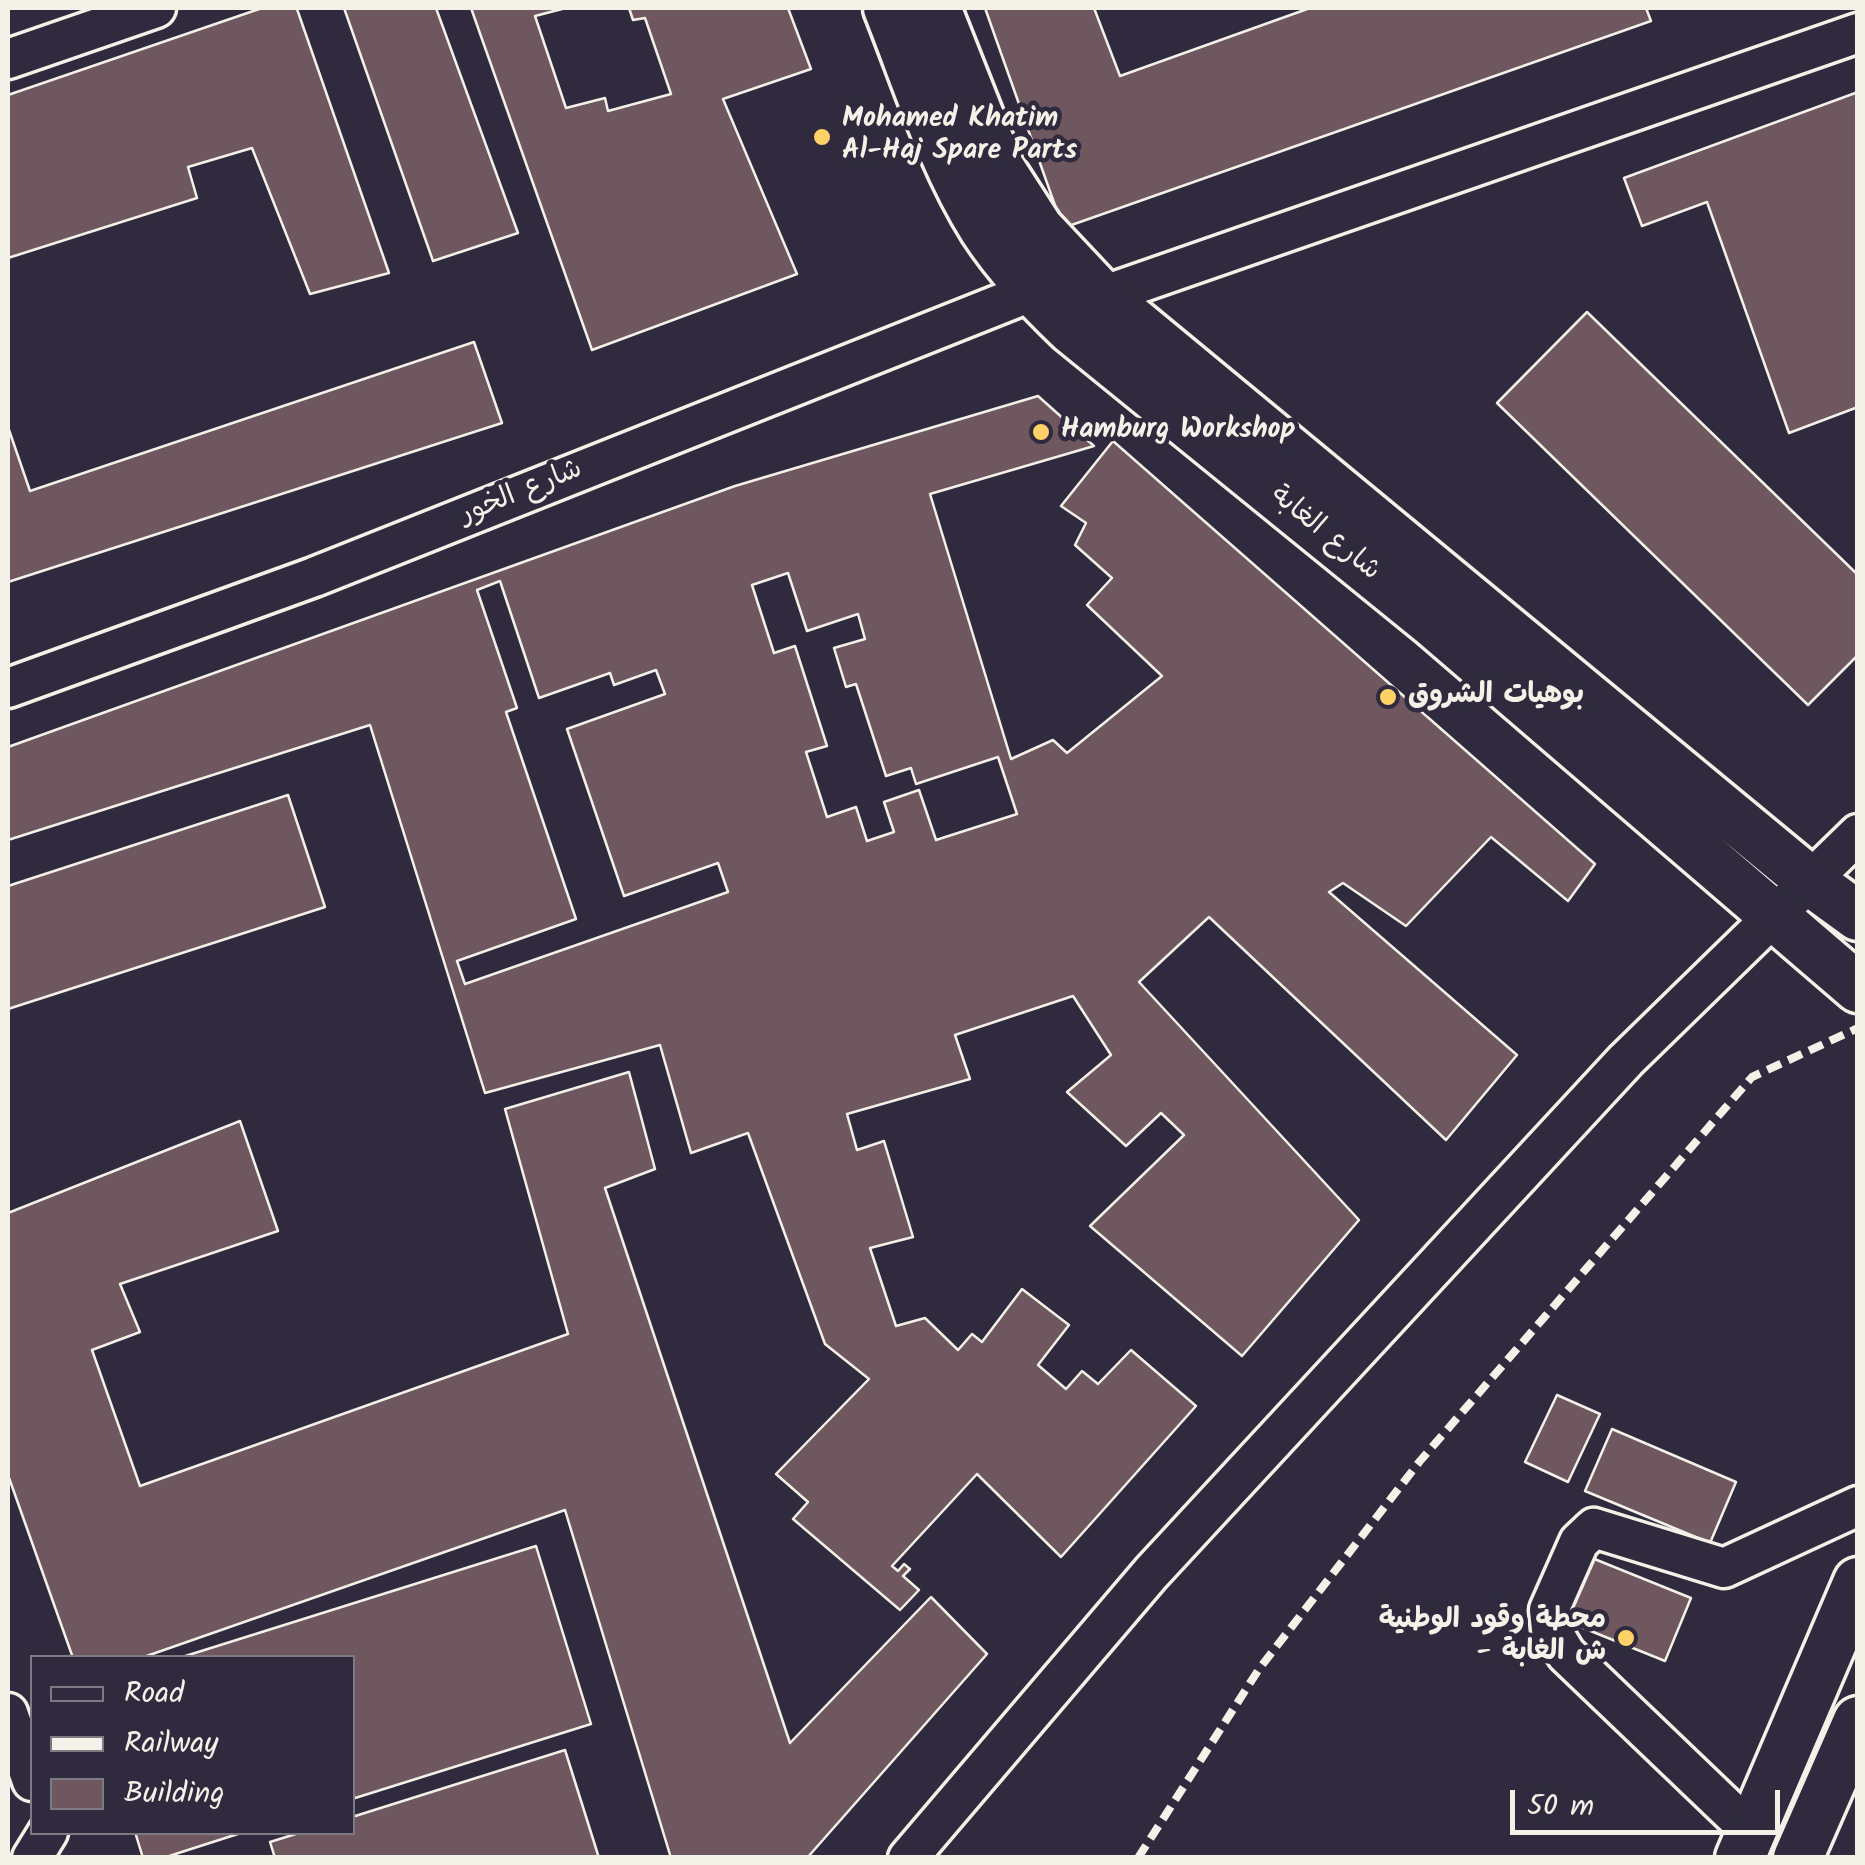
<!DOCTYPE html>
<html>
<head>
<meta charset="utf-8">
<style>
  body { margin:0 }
  #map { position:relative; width:1865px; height:1865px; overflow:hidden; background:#2f2a3d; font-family:Kalam,sans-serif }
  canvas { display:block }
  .frame { position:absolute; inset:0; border:10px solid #f4f1e8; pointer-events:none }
  .legend { position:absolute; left:30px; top:1655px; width:325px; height:180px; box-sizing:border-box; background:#2f2a3d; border:2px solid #7e7a81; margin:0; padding:12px 18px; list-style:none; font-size:30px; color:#f4f1e8 }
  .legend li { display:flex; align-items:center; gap:20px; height:50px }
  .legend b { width:50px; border:2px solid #7e7a81 }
  .scale { position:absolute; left:1510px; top:1790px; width:270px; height:45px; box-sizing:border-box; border:5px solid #f4f1e8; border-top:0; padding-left:12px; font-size:30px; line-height:35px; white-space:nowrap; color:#f4f1e8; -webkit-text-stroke:8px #2f2a3d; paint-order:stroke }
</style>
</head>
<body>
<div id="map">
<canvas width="1865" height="1865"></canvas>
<div class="frame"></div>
<ul class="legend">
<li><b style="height:12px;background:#2f2a3d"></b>Road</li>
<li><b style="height:12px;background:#f4f1e8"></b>Railway</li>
<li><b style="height:28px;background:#6f5760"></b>Building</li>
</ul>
<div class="scale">50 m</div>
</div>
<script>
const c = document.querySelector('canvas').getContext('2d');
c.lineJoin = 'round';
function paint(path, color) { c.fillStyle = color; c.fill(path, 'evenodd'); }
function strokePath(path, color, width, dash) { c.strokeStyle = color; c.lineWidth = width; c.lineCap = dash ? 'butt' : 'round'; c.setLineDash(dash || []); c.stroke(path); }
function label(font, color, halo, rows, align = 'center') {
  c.font = font + ' Kalam,"Playpen Sans Arabic",sans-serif'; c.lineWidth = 9; c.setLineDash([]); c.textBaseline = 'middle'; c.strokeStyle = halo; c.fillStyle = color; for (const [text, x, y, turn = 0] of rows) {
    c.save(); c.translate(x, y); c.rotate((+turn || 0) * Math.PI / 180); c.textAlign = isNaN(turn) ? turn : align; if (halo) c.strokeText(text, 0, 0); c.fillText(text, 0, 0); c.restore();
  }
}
const building = new Path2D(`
  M262,8H303L297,9L389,273L310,294L252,148L188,167L197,198L8,258V95Z
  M344,8H436L518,233L433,261Z
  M471,8H566L535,16L566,108L605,98L608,111L671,94L645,18L633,20L629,8H788L811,69L723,99L797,274L592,350Z
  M985,8H1094L1120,76L1310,8H1646L1651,21L1063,228Z
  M1858,92V407L1789,433L1707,202L1642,226L1624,178Z
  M1587,312L1858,575V655L1808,705L1497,403Z
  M474,342L502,423L8,582V427L30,491Z
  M1038,396L1094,446L930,494L1011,759L1053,740L1067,753L1162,676L1087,605L1112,578L1075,545L1086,523L1061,506L1113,441L1595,864L1568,901L1491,837L1406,926L1343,883L1329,892L1517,1055L1446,1140L1209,917L1139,982L1359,1220L1242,1356L1090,1226L1184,1135L1161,1113L1126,1146L1067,1092L1111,1055L1073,996L955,1035L970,1079L847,1114L857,1150L884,1141L913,1237L870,1248L896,1326L925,1318L958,1350L972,1334L982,1342L1022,1289L1069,1325L1038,1365L1066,1389L1082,1371L1098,1384L1131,1350L1196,1406L1061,1557L977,1474L892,1566L898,1571L904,1564L910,1569L903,1576L919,1590L900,1610L793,1519L808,1502L776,1474L869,1379L825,1344L748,1133L691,1153L660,1045L485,1093L370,725L8,840V747L735,486ZM788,573L807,631L858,614L865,639L834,648L846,687L856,684L886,776L911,768L916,784L998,757L1017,814L936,840L919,790L884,802L894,832L867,841L856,807L827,817L806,752L827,746L795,646L774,653L752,585ZM500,581L539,698L610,673L614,685L656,670L665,694L567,729L624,896L718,863L728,892L465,984L457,961L576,919L506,712L517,708L477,590Z
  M288,795L325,907L8,1009V886Z
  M629,1072L655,1169L605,1188L790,1743L931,1597L987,1654L807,1858H671L565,1510L141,1658H73L8,1475V1213L240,1121L278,1231L120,1284L140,1332L92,1350L140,1486L568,1334L505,1109Z
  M1557,1395L1600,1414L1568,1482L1525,1462Z
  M1612,1429L1736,1482L1710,1543L1585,1491Z
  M536,1546L591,1724L352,1799V1658H179Z
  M1582,1554L1691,1598L1665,1661L1556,1617Z
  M565,1750L599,1858H275L270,1842L302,1832H352V1817Z
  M135,1832H244L163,1858H143Z`);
paint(building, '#6f5760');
strokePath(building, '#f4f1e8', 2.5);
const minor = new Path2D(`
  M8,59L156,8
  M1102,296L1858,33
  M8,688L314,577L1033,291
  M8,1713L32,1781
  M1752,1832L1566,1654L1551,1629L1549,1610L1579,1542L1594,1528L1724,1568L1858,1506
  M32,1858L48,1832
  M908,1858L1151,1573L1626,1060L1858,834`);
const major = new Path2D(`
  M888,8C917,81 942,162 984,229C1008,266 1040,299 1071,329L1432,622L1858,988
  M936,8L999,167L1039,229L1102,296L1810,881L1858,916
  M1740,1858L1858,1582
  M1798,1858L1858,1721`);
strokePath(minor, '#f4f1e8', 45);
strokePath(major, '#f4f1e8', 55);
strokePath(minor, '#2f2a3d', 38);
strokePath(major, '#2f2a3d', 48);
strokePath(new Path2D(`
  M1138,1858L1259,1669L1420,1461L1752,1077L1858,1028`), '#f4f1e8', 8, [15, 8]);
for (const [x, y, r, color] of [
  [822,137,10,"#ffd166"],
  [1041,432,10,"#ffd166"],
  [1388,697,10,"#ffd166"],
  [1626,1638,10,"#ffd166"]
]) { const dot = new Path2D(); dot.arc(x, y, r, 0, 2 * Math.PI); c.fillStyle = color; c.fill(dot); strokePath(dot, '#2f2a3d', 4); }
label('bold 28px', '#f4f1e8', '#2f2a3d', [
  ["Mohamed Khatim",842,121],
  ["Al-Haj Spare Parts",842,153],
  ["Hamburg Workshop",1061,432],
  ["بوهيات الشروق",1408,697],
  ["محطة وقود الوطنية",1606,1622,"right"],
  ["- ش الغابة",1606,1654,"right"]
], 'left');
label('28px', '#f4f1e8', '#2f2a3d', [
  ["شارع الخور",522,494,-22],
  ["شارع الغابة",1324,535,39]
]);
</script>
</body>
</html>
